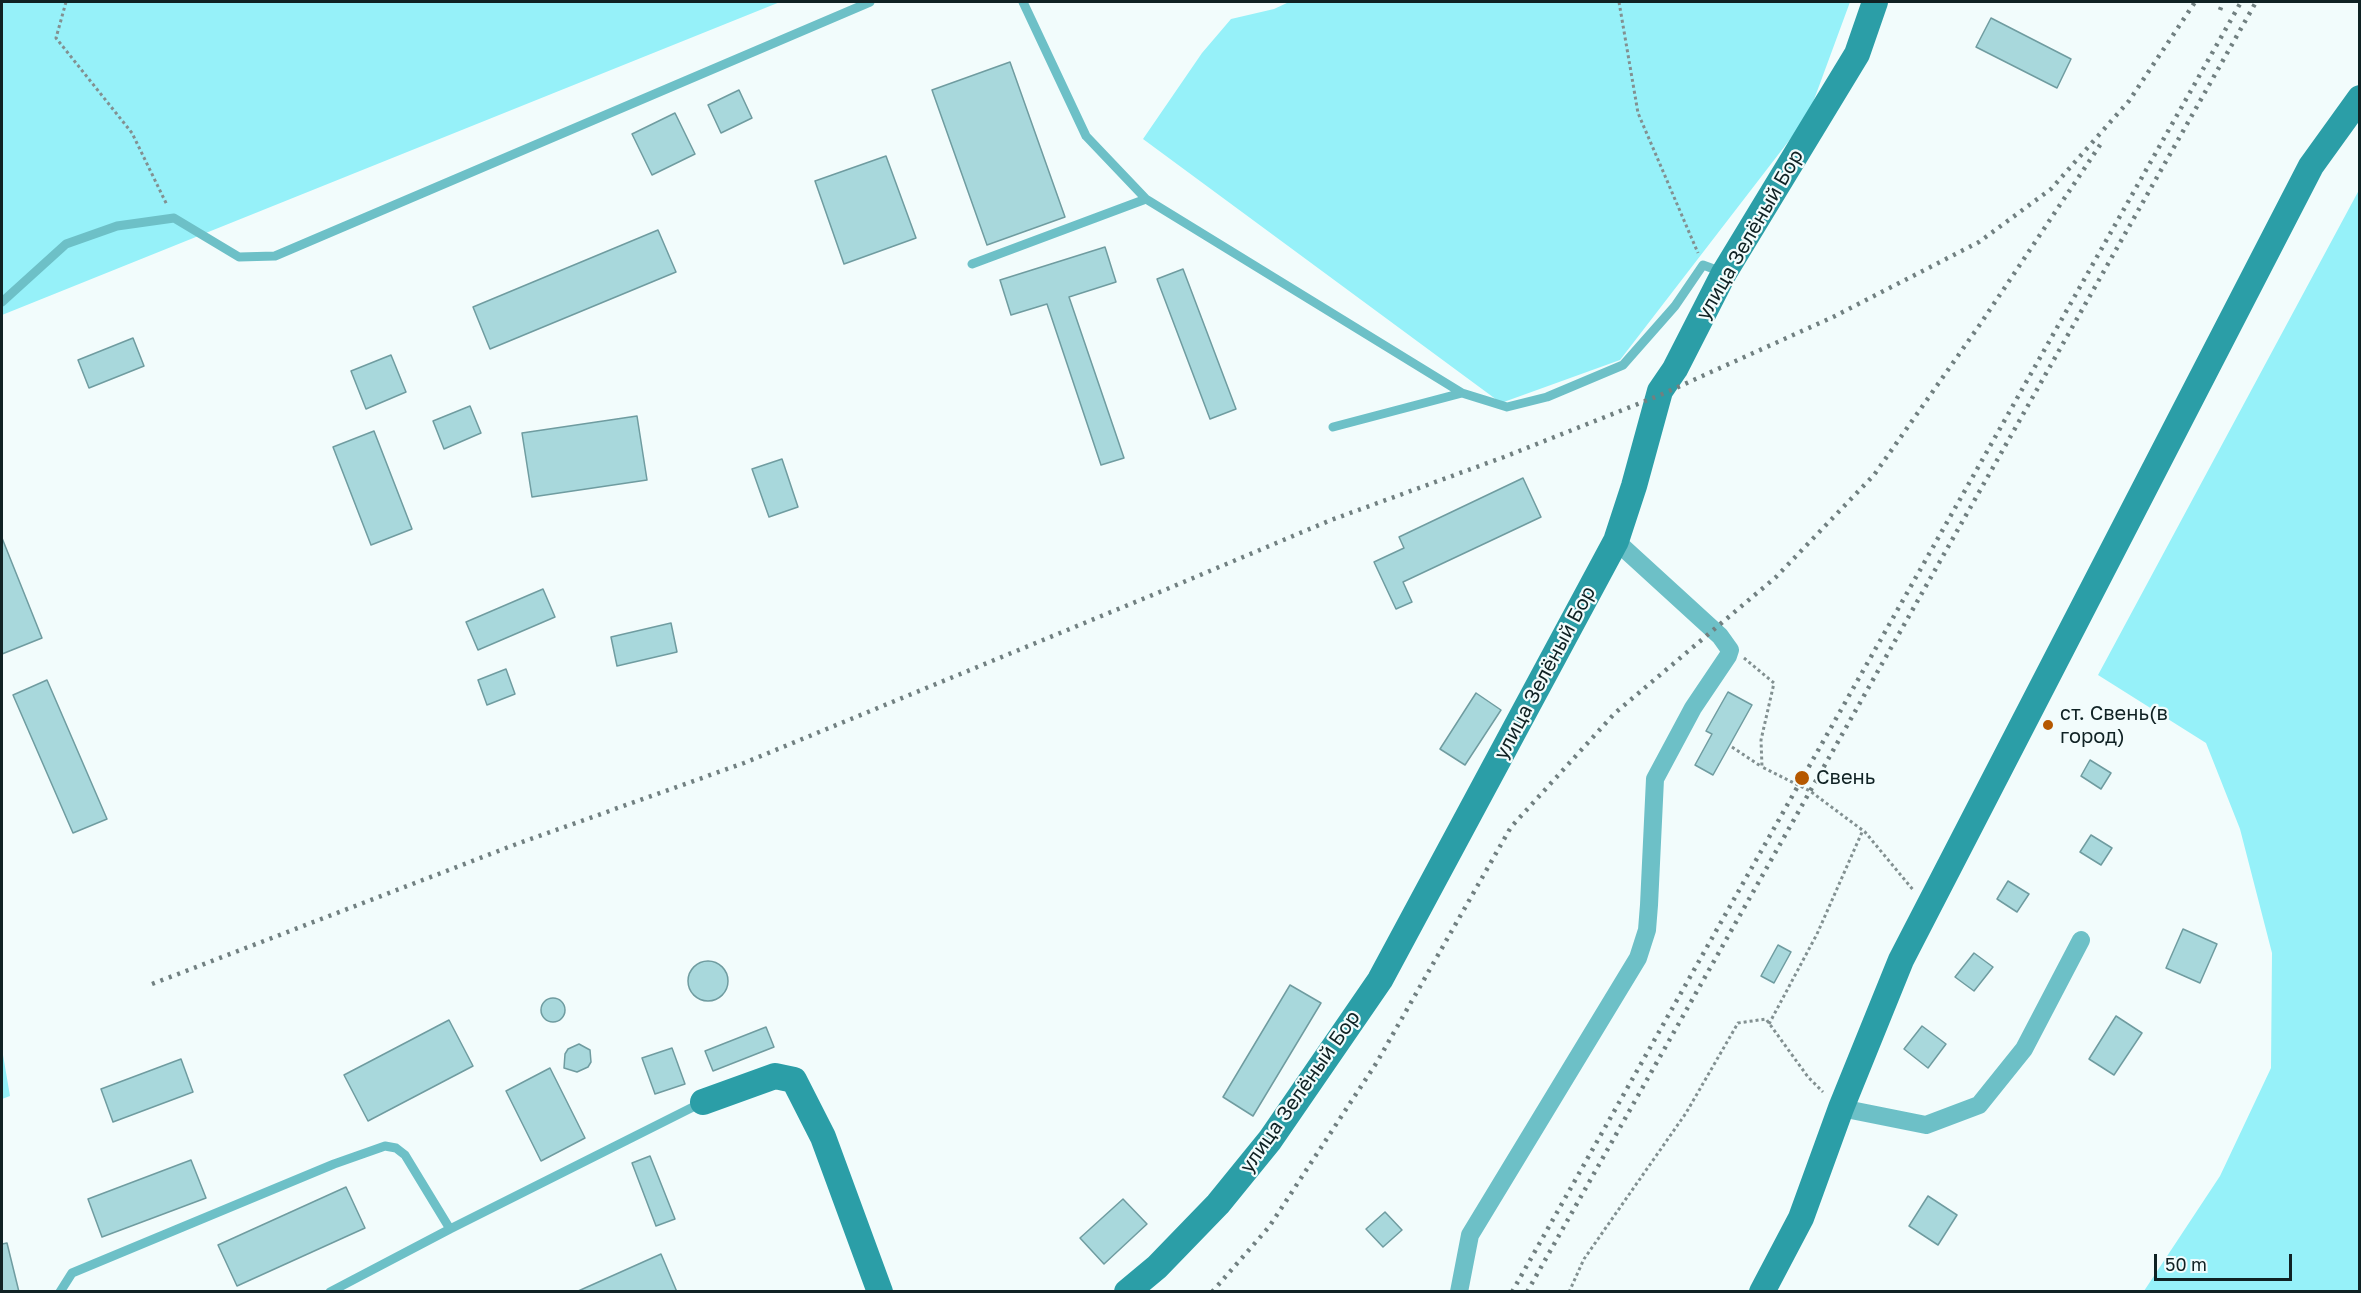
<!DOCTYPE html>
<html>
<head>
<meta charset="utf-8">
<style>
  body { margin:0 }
  #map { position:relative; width:2361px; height:1293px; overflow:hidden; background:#f2fcfc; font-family:"Golos Text",sans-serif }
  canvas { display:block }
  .frame { position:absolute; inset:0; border:3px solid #102224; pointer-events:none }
  .scale { position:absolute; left:2154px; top:1254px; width:138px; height:27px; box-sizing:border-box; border:3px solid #102224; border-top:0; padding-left:8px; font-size:18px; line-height:21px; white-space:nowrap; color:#102224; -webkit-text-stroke:4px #f2fcfc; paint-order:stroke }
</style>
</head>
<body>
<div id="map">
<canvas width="2361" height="1293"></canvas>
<div class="frame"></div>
<div class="scale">50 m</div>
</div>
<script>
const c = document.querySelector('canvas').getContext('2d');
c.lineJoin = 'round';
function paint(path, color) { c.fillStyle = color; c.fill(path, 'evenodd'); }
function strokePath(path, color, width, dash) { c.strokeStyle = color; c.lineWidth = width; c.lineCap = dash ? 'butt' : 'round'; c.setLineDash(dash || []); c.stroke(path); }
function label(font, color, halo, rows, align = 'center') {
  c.font = font + ' "Golos Text",sans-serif'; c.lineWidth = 4.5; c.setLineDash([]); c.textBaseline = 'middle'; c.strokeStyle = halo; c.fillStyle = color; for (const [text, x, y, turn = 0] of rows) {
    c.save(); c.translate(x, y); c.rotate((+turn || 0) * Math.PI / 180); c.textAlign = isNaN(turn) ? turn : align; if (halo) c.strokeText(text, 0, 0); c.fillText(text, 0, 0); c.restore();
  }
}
paint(new Path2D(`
  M2,2H780L2,315Z
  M1289,2H1850L1808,116L1620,360L1501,403L1143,139L1202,53L1231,19L1274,9Z
  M2359,190V1291H2144L2220,1176L2271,1068L2272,953L2240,829L2206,743L2098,675Z
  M2,1049L10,1096L2,1099Z`), '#96f1f9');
const building = new Path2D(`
  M1991,18L2071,59L2057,88L1976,47Z
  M1010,62L1065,217L987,245L932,90Z
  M739,90L752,118L721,133L708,105Z
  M675,113L695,154L652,175L632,134Z
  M886,156L916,238L844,264L815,181Z
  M658,230L676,272L490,349L473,307Z
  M1105,247L1116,282L1069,297L1124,458L1101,465L1047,304L1011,315L1000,280Z
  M1183,269L1236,409L1210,419L1157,279Z
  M133,338L144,366L89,388L78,360Z
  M391,355L406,392L366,409L351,371Z
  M470,406L481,433L444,449L433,421Z
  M637,416L647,480L532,497L522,433Z
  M374,431L412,529L371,545L333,447Z
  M782,459L798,507L769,517L752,469Z
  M1523,478L1541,517L1403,582L1412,602L1396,609L1374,562L1404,548L1399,537Z
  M2,538L42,638L2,654Z
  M543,589L555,617L478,650L466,622Z
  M671,623L677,652L617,666L611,637Z
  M506,669L515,694L487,705L478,680Z
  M47,680L107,819L73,833L13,695Z
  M1728,692L1752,705L1713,775L1695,765L1712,734L1706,731Z
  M1476,693L1501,710L1465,765L1440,749Z
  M2090,760L2111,773L2101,789L2081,776Z
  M2091,835L2112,848L2101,865L2080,852Z
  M2008,881L2029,894L2017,912L1997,899Z
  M2183,929L2217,944L2200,983L2166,968Z
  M1778,945L1791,952L1774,983L1761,976Z
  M1974,953L1993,967L1974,991L1955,977Z
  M688 981a20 20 0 1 1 40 0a20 20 0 1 1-40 0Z
  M1290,985L1321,1003L1253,1116L1223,1097Z
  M541 1010a12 12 0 1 1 24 0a12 12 0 1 1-24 0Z
  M2116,1016L2142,1033L2114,1075L2089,1059Z
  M449,1020L473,1066L368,1121L344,1075Z
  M1922,1026L1946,1044L1928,1068L1904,1049Z
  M766,1027L774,1047L713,1071L705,1051Z
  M579,1044L590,1050L591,1062L588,1067L577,1072L564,1068L565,1054L568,1049Z
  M672,1048L685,1084L655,1094L642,1058Z
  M181,1059L193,1092L113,1122L101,1089Z
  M550,1068L585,1138L541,1161L506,1091Z
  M650,1156L675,1219L656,1226L632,1163Z
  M191,1160L206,1198L102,1237L88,1199Z
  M346,1187L365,1228L237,1286L218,1245Z
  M1928,1196L1957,1215L1938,1245L1909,1226Z
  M1123,1199L1147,1224L1104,1264L1080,1238Z
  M1385,1212L1402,1230L1383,1247L1366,1229Z
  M7,1243L19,1292H2V1244Z
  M661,1254L677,1292H576Z`);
paint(building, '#a8d8dc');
strokePath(building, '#6f9ca0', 1.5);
strokePath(new Path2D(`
  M66,2L56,38L132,133L167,205
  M1619,2L1638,113L1698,253
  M1744,658L1774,683L1761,740L1762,767L1810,791L1865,832L1914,891
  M1732,747L1762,767
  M1769,1024L1817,934L1863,830
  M1569,1292L1584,1259L1686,1113L1738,1023L1766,1019L1808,1077L1823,1092`), '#829091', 3, [3, 3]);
strokePath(new Path2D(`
  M1023,2L1086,136L1146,199L1462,393L1507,407L1547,397L1623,365L1675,306L1703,265L1722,272
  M972,264L1146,199
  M2,302L66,244L117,226L174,218L239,257L275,256L870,2
  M1333,427L1462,393
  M60,1292L72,1273L334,1164L385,1146L396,1148L405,1155L450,1229L701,1103
  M330,1292L450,1229`), '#6dc0c7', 9);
strokePath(new Path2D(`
  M1841,1108L1926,1125L1979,1105L2024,1049L2081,940
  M1459,1292L1470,1235L1638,958L1647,930L1649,905L1655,779L1693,708L1728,656L1730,650L1720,636L1616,541`), '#6dc0c7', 18);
strokePath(new Path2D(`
  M703,1102L775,1076L794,1080L823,1137L880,1292
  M1127,1292L1157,1267L1218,1204L1270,1140L1380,980L1616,541L1634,486L1660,391L1675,369L1724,273L1857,54L1875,2
  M1762,1292L1801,1218L1841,1108L1901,960L2311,166L2360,98`), '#2b9ea7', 26);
strokePath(new Path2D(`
  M2220,10L2223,2
  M152,984L514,845L744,763L1167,589L1331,520L1504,457L1658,396L1833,317L1979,242L2051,189L2129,101L2195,2
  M1212,1292L1269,1227L1377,1062L1511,827L1615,713L1776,577L1874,475L1981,323L2102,142
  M1512,1292L2241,2
  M1527,1292L2256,2`), '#718081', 4.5, [3, 6]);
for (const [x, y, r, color] of [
  [2048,725,6,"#b55800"],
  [1802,778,8,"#b55800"]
]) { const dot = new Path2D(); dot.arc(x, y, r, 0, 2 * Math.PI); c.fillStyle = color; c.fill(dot); strokePath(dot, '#f2fcfc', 2); }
label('20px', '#102224', '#f2fcfc', [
  ["улица Зелёный Бор",1750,235,-60],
  ["улица Зелёный Бор",1545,673,-62],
  ["улица Зелёный Бор",1300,1092,-55]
]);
label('20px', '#102224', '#f2fcfc', [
  ["ст. Свень(в",2060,714],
  ["город)",2060,737],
  ["Свень",1816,778]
], 'left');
</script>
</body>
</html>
